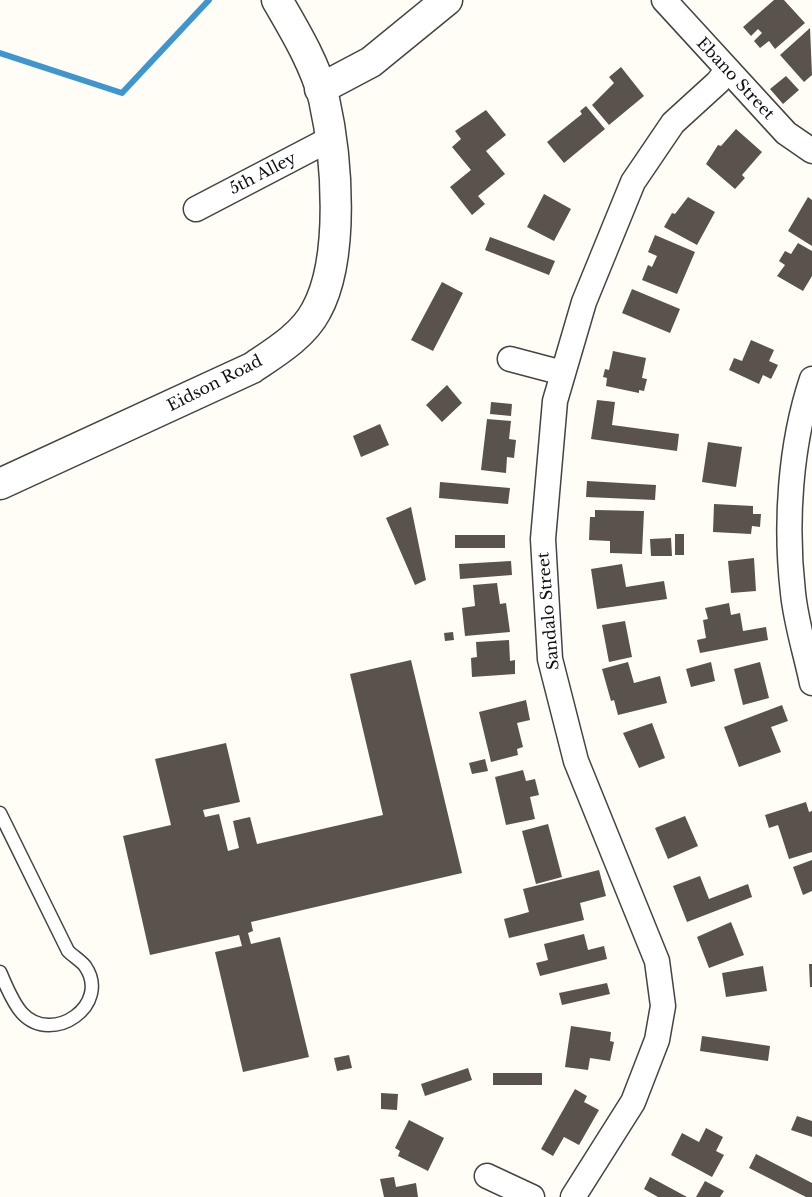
<!DOCTYPE html>
<html>
<head>
<meta charset="utf-8">
<style>
  body { margin:0 }
  canvas { display:block; background:#fffdf5 }
</style>
</head>
<body>
<canvas width="812" height="1197"></canvas>
<script>
const c = document.querySelector('canvas').getContext('2d');
c.lineJoin = 'round';
function strokePath(path, color, width, dash) { c.strokeStyle = color; c.lineWidth = width; c.lineCap = dash ? 'butt' : 'round'; c.setLineDash(dash || []); c.stroke(path); }
function paint(path, color) { c.fillStyle = color; c.fill(path, 'evenodd'); }
function label(font, color, halo, rows, align = 'center') {
  c.font = font + ' "Libre Baskerville",serif'; c.lineWidth = 6; c.setLineDash([]); c.textBaseline = 'middle'; c.strokeStyle = halo; c.fillStyle = color; for (const [text, x, y, turn = 0] of rows) {
    c.save(); c.translate(x, y); c.rotate((+turn || 0) * Math.PI / 180); c.textAlign = isNaN(turn) ? turn : align; if (halo) c.strokeText(text, 0, 0); c.fillText(text, 0, 0); c.restore();
  }
}
strokePath(new Path2D(`
  M0,53L122,93L209,0`), '#3f96cf', 6);
paint(new Path2D(`
  M774,0H784L805,23L775,49L769,41L760,48L754,41L762,33L758,29L751,36L743,27Z
  M810,28L812,75L804,82L780,55Z
  M621,67L644,96L609,125L592,105L614,83L609,77Z
  M786,76L799,90L783,104L770,89Z
  M586,106L605,129L564,163L547,142L582,114L580,111Z
  M486,110L506,135L486,151L505,174L478,196L485,204L472,215L450,187L471,170L452,147L461,139L455,131Z
  M736,129L762,152L742,175L745,178L735,189L706,164L718,145L721,146Z
  M544,194L571,209L554,241L527,227Z
  M688,197L715,212L697,245L664,227L672,213L675,214Z
  M808,197L812,200V246L788,231Z
  M655,235L695,252L677,294L642,280L648,265L652,267L657,256L648,252Z
  M490,237L555,261L549,275L485,250Z
  M798,243L812,251V276L803,291L777,276L785,265L779,261L785,251L791,254Z
  M442,282L463,293L433,351L411,340Z
  M632,289L680,309L670,333L622,313Z
  M751,340L774,350L769,361L778,365L771,379L763,375L759,384L729,370L734,358L742,361Z
  M613,351L646,358L642,378L647,379L644,391L639,390V393L606,386L607,378L603,377L605,369L609,370Z
  M447,385L462,403L442,422L426,405Z
  M597,400L615,402L612,425L679,434L677,451L591,439Z
  M491,402L512,404L511,416L490,414Z
  M487,419L511,421L509,439L516,440L514,458L507,457L506,473L481,470Z
  M380,424L389,445L361,457L353,436Z
  M708,442L742,447L736,487L702,482Z
  M587,481L656,485L655,500L586,497Z
  M440,482L510,488L508,504L439,498Z
  M714,504L753,506V514H761L760,527L752,526L751,534L713,532Z
  M411,507L426,580L415,585L386,518Z
  M595,510L644,511L642,554L610,553V541L589,540L590,517H595Z
  M675,534H684V555H675Z
  M455,535H505V548H455Z
  M671,538L672,556H651L650,539Z
  M754,558L756,591L731,593L728,561Z
  M511,561L512,575L460,579L459,564Z
  M622,564L626,587L664,581L667,599L597,609L591,569Z
  M497,583L500,604L506,603L510,632L465,636L462,608L475,606L473,585Z
  M729,603L731,615L740,613L743,631L766,627L768,640L700,653L697,640L706,638L703,620L708,619L705,608Z
  M625,621L632,657L609,662L602,625Z
  M453,632L454,640L445,641L444,633Z
  M509,640L510,661L515,660V674L472,677L471,658L477,657L476,642Z
  M411,660L462,873L251,922L253,931L248,933L251,944L280,937L309,1057L243,1072L215,952L242,946L239,935L150,955L123,836L171,825L155,759L226,743L240,802L203,810L205,817L219,814L228,851L239,848L233,821L250,817L257,844L383,815L350,674Z
  M628,662L634,683L660,676L667,703L618,715L614,700L611,701L602,669Z
  M711,662L715,681L691,687L686,669Z
  M760,662L769,698L743,705L734,669Z
  M526,700L530,720L517,723L523,747L517,749L518,755L491,762L479,712Z
  M782,705L788,721L771,727L781,752L739,767L724,727Z
  M652,723L665,758L639,768L623,733Z
  M485,759L488,771L472,774L469,763Z
  M523,770L526,781L535,779L539,795L530,797L535,819L506,825L495,777Z
  M806,802L809,812L812,811V852L789,859L778,825L769,828L765,815Z
  M685,816L698,846L668,859L655,828Z
  M548,824L562,877L536,884L522,831Z
  M812,860V891L803,895L793,867Z
  M599,870L606,896L580,903L584,920L509,938L504,919L529,912L523,889Z
  M700,876L709,899L748,884L752,897L687,922L673,886Z
  M731,922L744,955L709,968L697,937Z
  M584,934L588,950L604,946L607,959L540,976L536,963L548,960L544,944Z
  M809,964H812V987H810Z
  M763,966L767,991L726,997L722,973Z
  M607,983L610,994L562,1005L559,993Z
  M571,1026L611,1032L610,1041L614,1042L610,1061L590,1058L588,1070L565,1067Z
  M702,1036L770,1046L768,1061L700,1051Z
  M349,1055L352,1068L337,1071L334,1058Z
  M468,1068L472,1080L425,1096L421,1084Z
  M493,1073H542V1085H493Z
  M575,1089L587,1096L584,1102L599,1110L579,1145L564,1137L553,1156L541,1149Z
  M381,1093L398,1094L397,1110L381,1109Z
  M797,1116L812,1121V1137L791,1130Z
  M409,1120L444,1138L428,1171L398,1156L400,1151L395,1148Z
  M706,1128L723,1137L716,1151L724,1155L712,1177L671,1155L682,1133L699,1142Z
  M756,1154L812,1183V1197H806L749,1168Z
  M394,1177L396,1187L416,1183L418,1197H384L380,1179Z
  M650,1177L687,1197H658L644,1189Z
  M705,1181L724,1191L720,1197H696Z`), '#5a524d');
const service = new Path2D(`
  M0,813L68,951C73,956 81,961 85,966C112,1005 52,1046 22,1013C12,1002 6,985 0,972`);
const minor = new Path2D(`
  M664,0L786,133L812,151
  M196,209L330,139
  M510,359L563,373
  M812,379C790,445 785,524 793,593C796,623 806,654 812,683
  M487,1176L532,1197
  M573,1197L633,1102L657,1040L663,1006L657,961L576,761L550,659L543,539L555,401L584,302L633,182L673,123L718,82L727,70`);
const tertiary = new Path2D(`
  M320,89L371,62L447,0
  M0,484L252,368C274,353 303,336 316,311C345,259 337,157 324,99C315,64 295,31 277,0`);
strokePath(service, '#444', 15);
strokePath(minor, '#444', 27);
strokePath(tertiary, '#444', 33);
strokePath(service, '#fff', 12);
strokePath(minor, '#fff', 24);
strokePath(tertiary, '#fff', 30);
label('16px', '#111', '#fff', [
  ["Ebano Street",735,79,47],
  ["5th Alley",263,174,-27],
  ["Eidson Road",215,384,-27],
  ["Sandalo Street",549,611,-95]
]);
</script>
</body>
</html>
